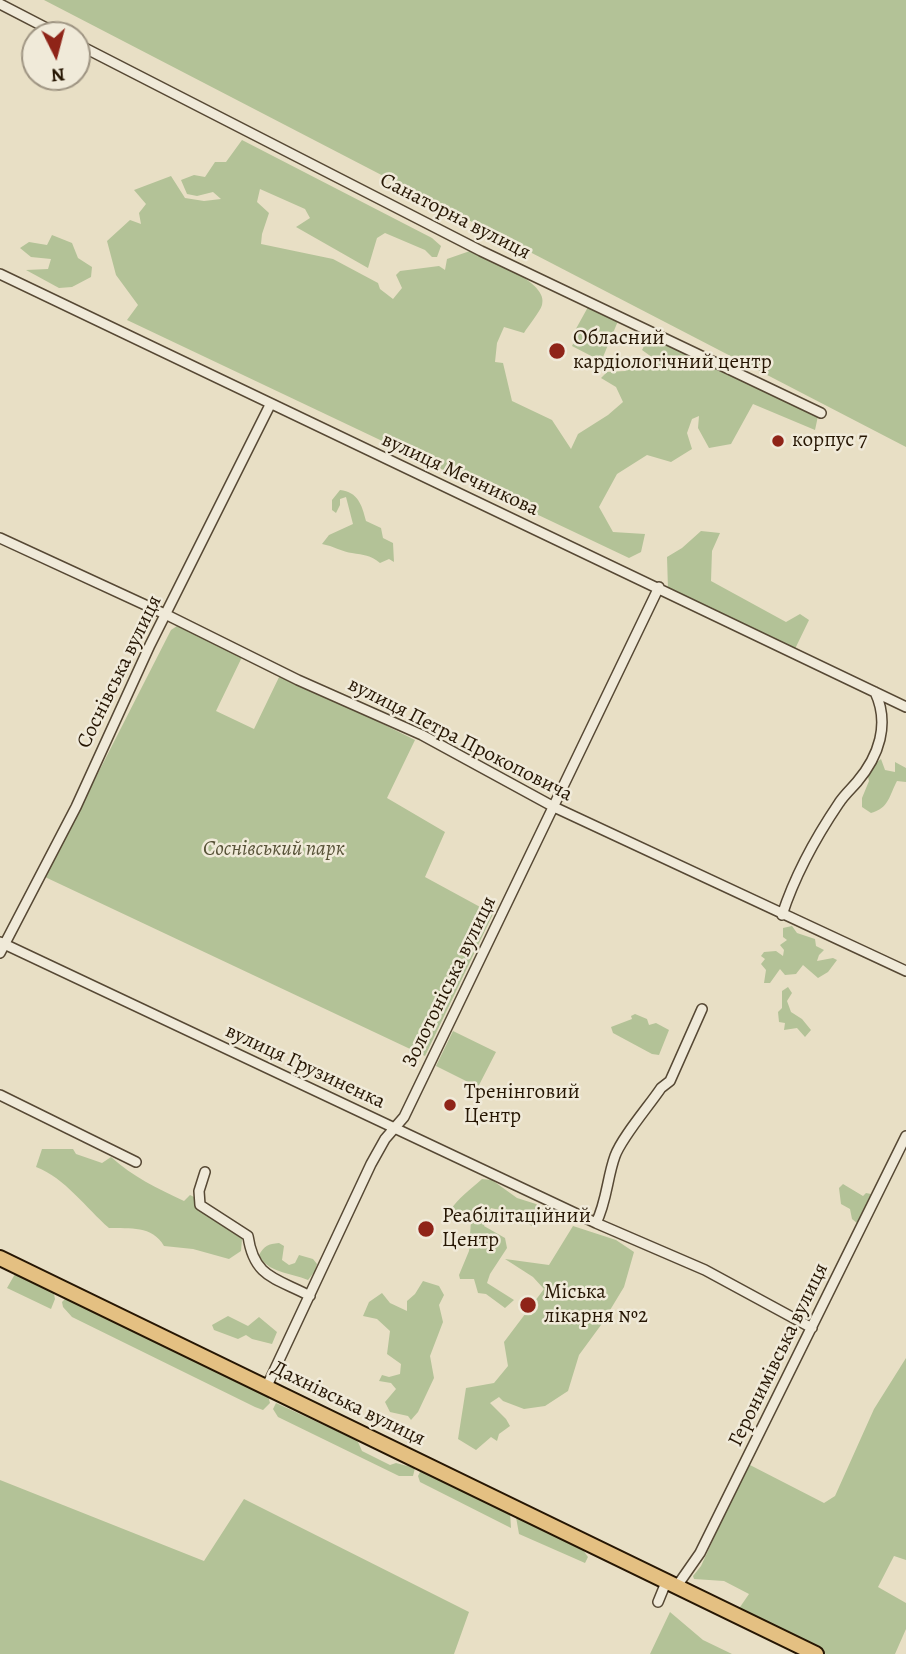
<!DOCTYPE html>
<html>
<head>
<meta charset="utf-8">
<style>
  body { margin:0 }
  #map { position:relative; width:906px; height:1654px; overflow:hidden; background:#e8dfc5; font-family:Alegreya,serif }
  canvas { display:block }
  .north { position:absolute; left:21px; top:21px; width:70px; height:70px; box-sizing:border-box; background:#f0ead9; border:2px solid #9f9583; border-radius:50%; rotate:174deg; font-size:19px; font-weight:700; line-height:28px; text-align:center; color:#261603 }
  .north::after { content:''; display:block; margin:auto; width:24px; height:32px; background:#8f2418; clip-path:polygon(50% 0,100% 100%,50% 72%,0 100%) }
</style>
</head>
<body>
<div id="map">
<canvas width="906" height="1654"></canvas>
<div class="north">N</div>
</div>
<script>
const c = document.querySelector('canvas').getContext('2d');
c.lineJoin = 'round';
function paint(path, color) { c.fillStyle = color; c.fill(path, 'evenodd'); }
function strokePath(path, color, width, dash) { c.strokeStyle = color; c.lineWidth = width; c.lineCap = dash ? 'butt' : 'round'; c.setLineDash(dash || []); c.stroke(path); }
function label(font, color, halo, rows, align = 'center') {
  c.font = font + ' Alegreya,serif'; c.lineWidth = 5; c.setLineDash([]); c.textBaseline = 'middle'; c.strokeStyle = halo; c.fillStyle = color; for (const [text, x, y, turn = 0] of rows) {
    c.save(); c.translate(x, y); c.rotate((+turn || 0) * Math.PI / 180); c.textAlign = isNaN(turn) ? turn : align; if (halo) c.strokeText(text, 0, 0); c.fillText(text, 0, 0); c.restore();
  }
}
paint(new Path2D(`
  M44,0H906V447Z
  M242,140L432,238L441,246L437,257H432L425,250L385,233L377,238L368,268L296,227L310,218L305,209L260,189L257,202L269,213L262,234L261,244L333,259L378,283L380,289L393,299L402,288L396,275L400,271L439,266L445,270L447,259L470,251C486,258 550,282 542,305C540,312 528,326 524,333L504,327L497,343L495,362L503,363L512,401L552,420L571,449L578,434L608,415L623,402L616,387L601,378L607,372L625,371L631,365L649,368L657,367L656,360L642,350L649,336L818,416L815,430L753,404L731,444L709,448L698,428L699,416L692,419L687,433L692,449L671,462L647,455L617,474L599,507L613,532L645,534L641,552L629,558L127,320L138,305L116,275L107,241L130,220L141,224L139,213L146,204L134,190L171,176L185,198L204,201L221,199L213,192L197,196L187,194L181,180L194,175L205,177L215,162H226Z
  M52,235L72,243L78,258L92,267L91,277L72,287L59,288L26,270L48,269L51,259L31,257L20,248L29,242L47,245Z
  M588,307L618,321L603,357L597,359L572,346L576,338L572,336Z
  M340,490C358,492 362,505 366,521L381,528L383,538L393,543L394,562L389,559L380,563C370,555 364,555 352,553C343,552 333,546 322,544L329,535L353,524L346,497L340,499V505L336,513L332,510V500Z
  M701,531L720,533L712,551L711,581L786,622L800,614L809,620L794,651L668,589L667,557L682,548Z
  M177,626L243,655L216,711L254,729L281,673L415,740L387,798L445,832L425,877L493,914L425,1056L45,877L171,630Z
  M881,759L885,770L895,772V762L906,768V782L897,781C889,796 889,808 871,813L862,807V798L869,781L867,773L872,766Z
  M792,926L797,933L815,939L816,946L824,950L819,955L817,961L833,958L837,960L828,972L818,978L803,965L796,974L785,975L780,969L770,983H764L766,970L761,964L765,959L761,956L764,952L776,951L783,956L784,950L780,945L787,940L783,937V928Z
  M788,987L792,993L787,1001L791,1012L802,1019L811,1030L805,1037L797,1028L784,1030L785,1023L779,1022L778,1012L782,1008V991Z
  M635,1014L647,1019L649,1025L656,1023L669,1030L659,1055L652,1054L613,1033L611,1027L632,1019L631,1016Z
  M453,1031L496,1052L478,1087L436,1066Z
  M42,1149H73L76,1154L102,1163L111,1157C133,1177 157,1188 184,1201L190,1195L194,1197L198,1209L242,1239L241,1251L229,1259L193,1249L164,1246C152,1225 130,1229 109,1228C86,1208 65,1178 36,1167Z
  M482,1179L492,1180L517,1198L536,1204L553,1218L532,1226L503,1211L491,1208L484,1226L505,1238L507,1248L490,1274L487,1283L514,1300L505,1308L486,1294L478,1293L474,1279H460L459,1275L469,1251L471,1220L450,1211C458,1198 470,1190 482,1179Z
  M843,1184L863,1196L866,1193L871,1194L857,1223L852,1219L850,1209L841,1204L839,1188Z
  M573,1226L616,1240L634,1252L624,1287L601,1325L579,1355L568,1391L545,1406L524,1409L503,1401L499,1397L490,1403L506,1419L510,1426L499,1434L497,1441L491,1437L476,1450L458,1439L466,1388L494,1383L508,1366L504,1342L544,1289L533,1277L505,1259L549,1265Z
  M279,1243L284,1246L282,1260L289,1265L295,1263L299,1255L313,1259L317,1264L315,1271L308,1280C291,1273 266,1272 259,1255C264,1246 268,1244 279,1243Z
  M15,1274L48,1289L54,1294L55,1299L51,1309L7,1288Z
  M423,1281L439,1286L444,1295L439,1305L443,1322L430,1356L434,1378L418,1412L411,1420L408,1416L390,1412L385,1402L396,1389L391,1383L379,1381L382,1375L389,1377L400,1374L401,1364L387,1354L390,1331L377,1319L363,1316L369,1302L382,1293L390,1303L407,1311V1301L415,1294Z
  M66,1298L268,1396L270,1403L263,1410L255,1407L72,1317L63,1307L62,1302Z
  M228,1316L248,1326L259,1317L277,1332L272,1344L252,1339L246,1335L238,1339L214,1330L212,1325Z
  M906,1358V1560L894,1556L878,1587L906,1603V1629L895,1654H826L738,1610L749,1594L724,1581L694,1579L693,1576L701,1566L748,1464L824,1503L835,1496L874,1409Z
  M276,1403L352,1438L358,1442L362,1451L390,1465L396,1463L415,1468L413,1476H399L278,1417L273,1409Z
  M421,1470L510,1512L511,1528L420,1482L418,1476Z
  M0,1480L204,1561L244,1499L469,1612L454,1654H0Z
  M516,1517L581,1547L588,1557L585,1563L519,1534Z
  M670,1612L703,1640L732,1654H650Z`), '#b3c297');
const minor = new Path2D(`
  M0,4L60,35
  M77,44L481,251L821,413
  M0,274L906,707
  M0,538L167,615L298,680L422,735L554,807L906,971
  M782,915C795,875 816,837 839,803C844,795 851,789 857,782C879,756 890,724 875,692
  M0,942L596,1223L705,1270L812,1328
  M0,953L76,807L150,645L270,405
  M0,1095L136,1162
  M205,1172L199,1191L200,1205L248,1236C254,1278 276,1278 310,1296
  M596,1223C607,1201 607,1178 615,1156C622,1137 649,1106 661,1088L670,1081L702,1009
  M266,1388L371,1164L385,1139L404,1117L431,1061L659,587
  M677,1586L700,1553L906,1136
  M658,1602L667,1580`);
const primary = new Path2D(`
  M0,1258L816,1654`);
strokePath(minor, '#564834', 12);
strokePath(primary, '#261603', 18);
strokePath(minor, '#f0ead9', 9);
strokePath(primary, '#e4c082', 14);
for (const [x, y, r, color] of [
  [557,351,9,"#8f2418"],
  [778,441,7,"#8f2418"],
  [450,1105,7,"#8f2418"],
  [426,1229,9,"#8f2418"],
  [528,1305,9,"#8f2418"]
]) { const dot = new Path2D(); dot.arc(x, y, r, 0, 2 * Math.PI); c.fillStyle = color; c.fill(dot); strokePath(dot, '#f0ead9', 2.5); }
label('21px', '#261603', '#f0ead9', [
  ["Санаторна вулиця",455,217,27],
  ["вулиця Мечникова",460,475,25],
  ["Соснівська вулиця",120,672,-64],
  ["вулиця Петра Прокоповича",460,740,27],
  ["Золотоніська вулиця",450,982,-64],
  ["вулиця Грузиненка",305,1067,25],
  ["Геронимівська вулиця",779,1355,-64],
  ["Дахнівська вулиця",348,1404,26]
]);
label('21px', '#261603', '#f0ead9', [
  ["Обласний",573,339],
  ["кардіологічний центр",573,363],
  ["корпус 7",792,441],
  ["Тренінговий",464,1093],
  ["Центр",464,1117],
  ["Реабілітаційний",442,1217],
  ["Центр",442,1241],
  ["Міська",544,1293],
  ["лікарня №2",544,1317]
], 'left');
label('italic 21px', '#575237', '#f0ead9', [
  ["Соснівський парк",274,850]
]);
</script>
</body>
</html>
